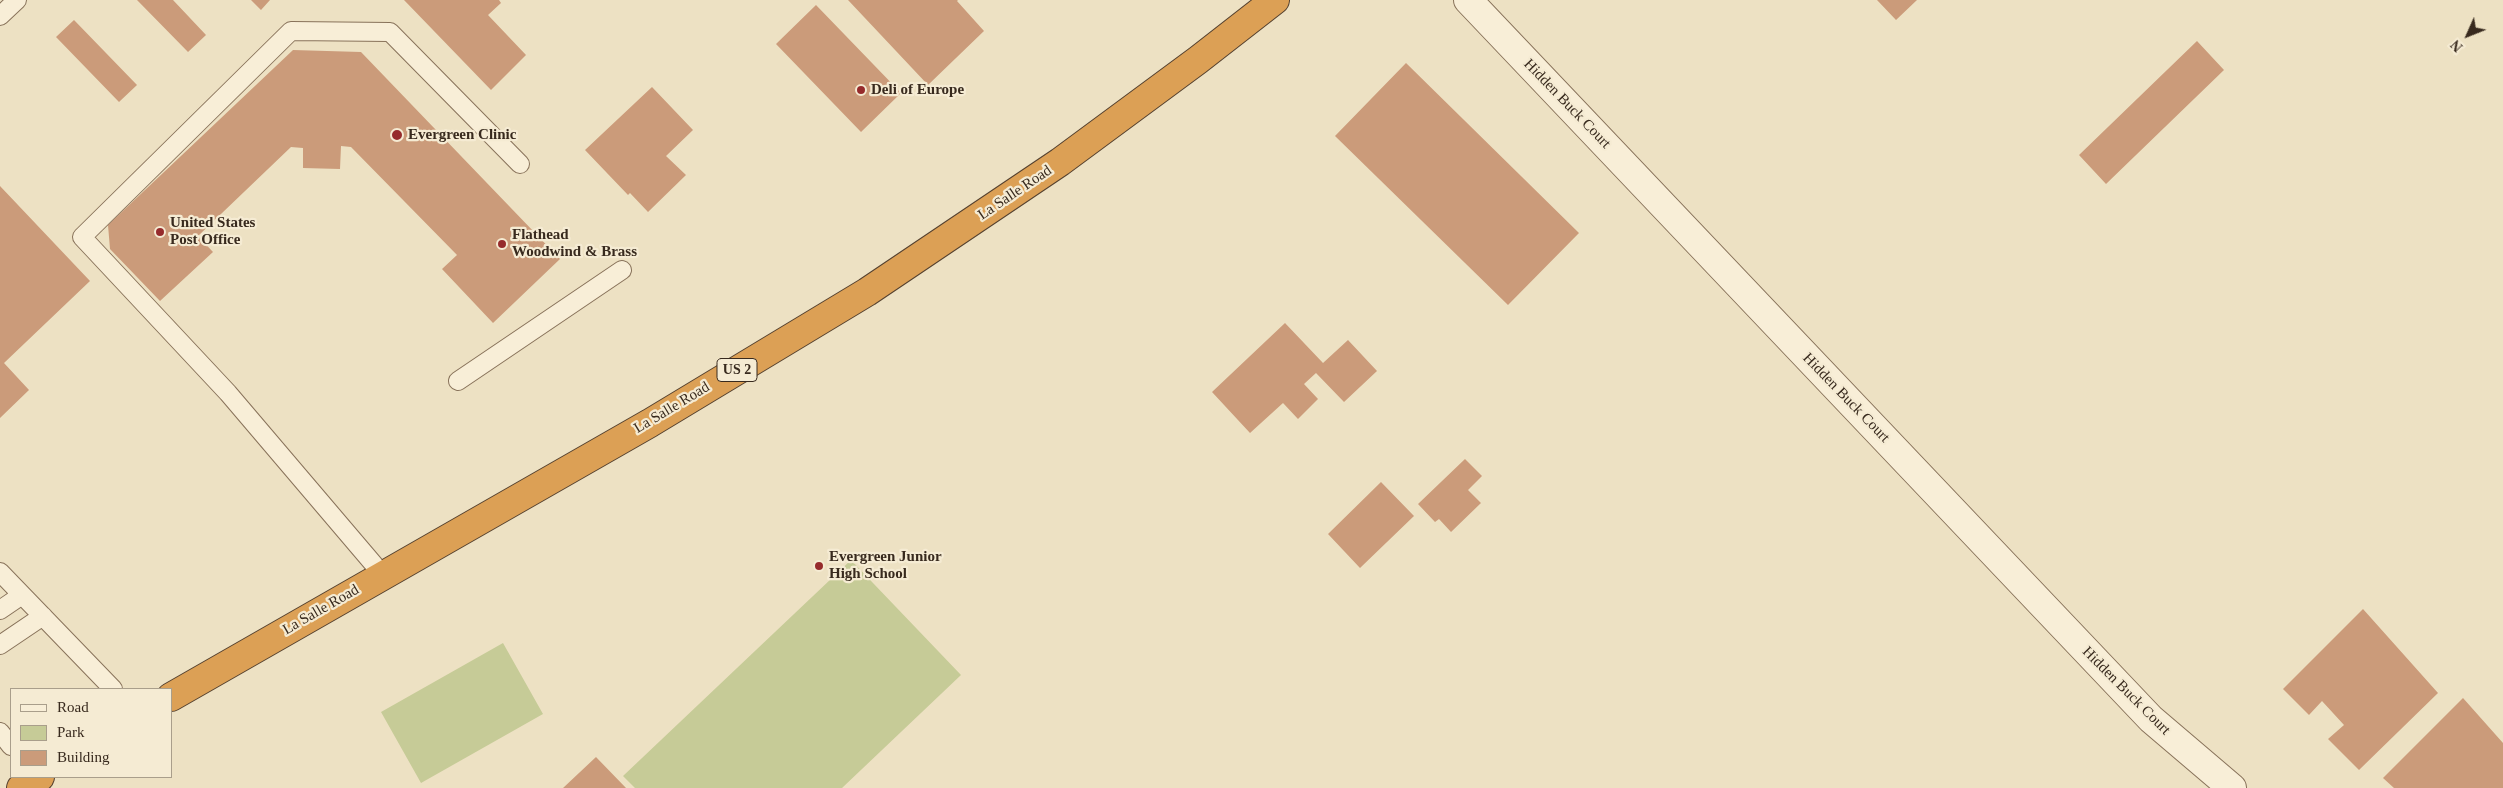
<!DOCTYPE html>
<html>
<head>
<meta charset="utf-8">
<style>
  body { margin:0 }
  #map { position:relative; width:2503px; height:788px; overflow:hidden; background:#ede1c3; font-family:Georgia,serif }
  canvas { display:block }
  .legend { position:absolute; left:10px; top:688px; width:162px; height:90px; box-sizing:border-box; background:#f5ebd3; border:1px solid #a99e8b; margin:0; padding:6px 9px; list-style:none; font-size:15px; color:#382a1e }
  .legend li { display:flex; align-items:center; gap:10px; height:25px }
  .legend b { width:25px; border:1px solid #a99e8b }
  .north { position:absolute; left:2443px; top:10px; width:50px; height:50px; -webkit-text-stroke:4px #f5ebd3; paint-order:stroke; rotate:226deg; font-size:14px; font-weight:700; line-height:20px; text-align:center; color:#382a1e }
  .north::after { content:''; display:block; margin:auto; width:18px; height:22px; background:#382a1e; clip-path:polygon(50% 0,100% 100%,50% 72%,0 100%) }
</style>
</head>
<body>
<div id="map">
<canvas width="2503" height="788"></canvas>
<ul class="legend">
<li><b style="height:6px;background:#f8eed7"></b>Road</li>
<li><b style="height:14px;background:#c6cb97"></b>Park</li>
<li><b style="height:14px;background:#cb9b7a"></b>Building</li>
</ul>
<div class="north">N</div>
</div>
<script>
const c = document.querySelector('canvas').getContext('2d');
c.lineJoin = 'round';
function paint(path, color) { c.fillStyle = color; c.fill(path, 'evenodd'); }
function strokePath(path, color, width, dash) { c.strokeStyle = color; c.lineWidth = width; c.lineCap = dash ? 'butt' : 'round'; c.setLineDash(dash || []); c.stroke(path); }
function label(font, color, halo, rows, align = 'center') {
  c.font = font + ' Georgia,serif'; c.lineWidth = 4.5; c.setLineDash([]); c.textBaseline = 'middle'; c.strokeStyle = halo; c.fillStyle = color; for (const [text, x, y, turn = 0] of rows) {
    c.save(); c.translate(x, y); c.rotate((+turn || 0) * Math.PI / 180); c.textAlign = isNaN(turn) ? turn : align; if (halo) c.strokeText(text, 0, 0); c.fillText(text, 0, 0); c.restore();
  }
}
paint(new Path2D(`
  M851,560L961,675L842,788H635L623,776Z
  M503,643L543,714L421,783L381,712Z`), '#c6cb97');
paint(new Path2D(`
  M137,0H173L206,35L188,52Z
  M251,0H270L261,10Z
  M404,0H499L501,3L488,15L526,55L491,90Z
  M848,0H958L957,1L984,31L928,85Z
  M1877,0H1917L1896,20Z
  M816,5L901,93L861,132L776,44Z
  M74,20L137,85L119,102L56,37Z
  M2197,41L2224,70L2106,184L2079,155Z
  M293,50L361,52L560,259L493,323L442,269L457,255L351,147L341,146L340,169L303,168V148L291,147L198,236L213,252L160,301L110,249L108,225Z
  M1406,63L1579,233L1508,305L1335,136Z
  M652,87L693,130L666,156L686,175L648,212L630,193L628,195L585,150Z
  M0,186L90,281L4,363L29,390L0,418Z
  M1285,323L1323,363L1348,340L1377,371L1344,402L1316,373L1304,384L1318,399L1298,419L1283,403L1250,433L1212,392Z
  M1465,459L1482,476L1468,490L1481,503L1451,532L1439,519L1435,522L1418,504Z
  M1381,482L1414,516L1360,568L1328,534Z
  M2363,609L2438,693L2359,770L2328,739L2344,725L2322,701L2309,715L2283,689Z
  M2463,698L2503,743V788H2394L2383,778Z
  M596,757L626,788H563Z`), '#cb9b7a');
const lane = new Path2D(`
  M0,16L17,0
  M458,381L622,270
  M0,572L113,689
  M382,574L228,393L82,237L291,31L390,32L520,164
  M0,610L22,595
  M0,645L43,616
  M0,732L11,746`);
const street = new Path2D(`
  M1468,0L2151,719L2232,788`);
const highway = new Path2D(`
  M171,697L650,423L867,292L1060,162L1198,60L1275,0
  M21,788L40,777`);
strokePath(lane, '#88725a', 20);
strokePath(street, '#88725a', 30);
strokePath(highway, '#55412f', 30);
strokePath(lane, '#f8eed7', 18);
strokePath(street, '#f8eed7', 28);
strokePath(highway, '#dca055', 28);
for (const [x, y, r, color] of [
  [861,90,5,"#962b2c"],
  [397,135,6,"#962b2c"],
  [160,232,5,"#962b2c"],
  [502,244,5,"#962b2c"],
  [819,566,5,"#962b2c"]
]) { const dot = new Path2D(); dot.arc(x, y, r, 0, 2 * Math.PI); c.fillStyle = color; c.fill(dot); strokePath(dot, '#f5ebd3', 2); }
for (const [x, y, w] of [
  [737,370,40]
]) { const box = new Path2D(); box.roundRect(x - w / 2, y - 11.5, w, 23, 4); c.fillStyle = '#f5ebd3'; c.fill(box); strokePath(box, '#382a1e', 1); }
label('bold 14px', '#382a1e', null, [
  ["US 2",737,370]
]);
label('bold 15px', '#382a1e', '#f5ebd3', [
  ["Deli of Europe",871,90],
  ["Evergreen Clinic",408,135],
  ["United States",170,223],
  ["Post Office",170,240],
  ["Flathead",512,235],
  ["Woodwind & Brass",512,252],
  ["Evergreen Junior",829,557],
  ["High School",829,574]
], 'left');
label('15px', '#382a1e', '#f5ebd3', [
  ["Hidden Buck Court",1567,104,46],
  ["La Salle Road",1015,193,-34],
  ["Hidden Buck Court",1846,398,46],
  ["La Salle Road",672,408,-31],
  ["La Salle Road",321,610,-30],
  ["Hidden Buck Court",2126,691,45]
]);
</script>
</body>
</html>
